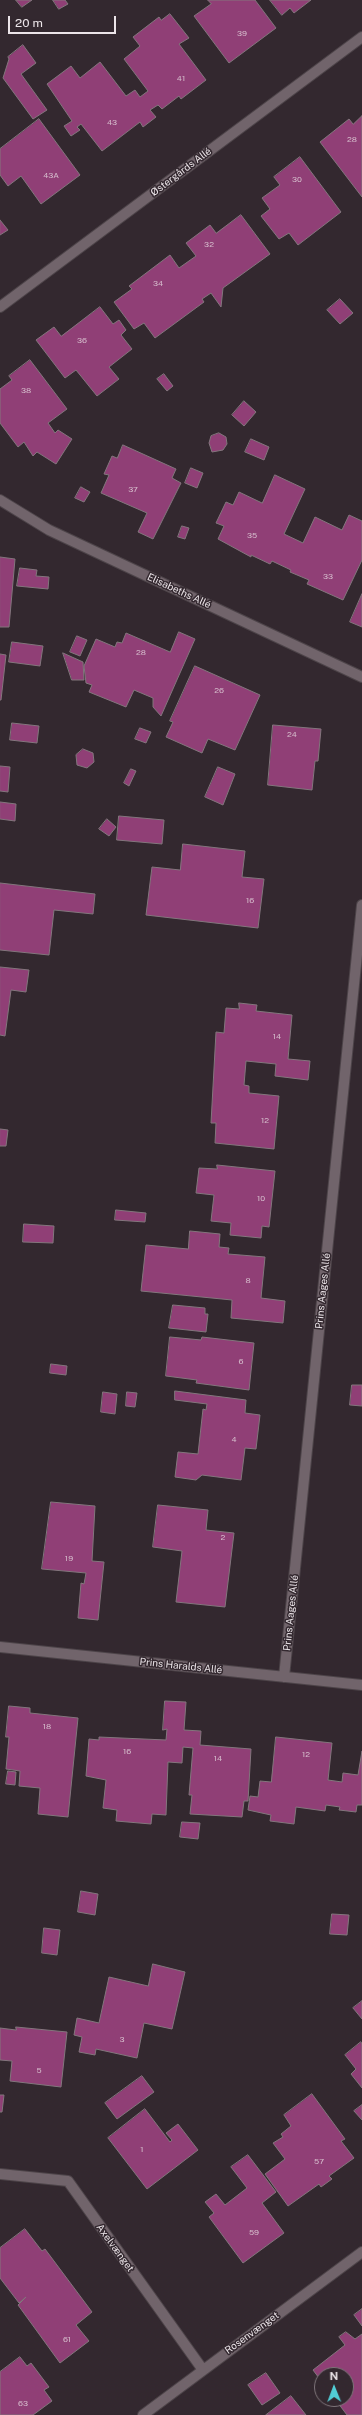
<!DOCTYPE html>
<html>
<head>
<meta charset="utf-8">
<style>
  body { margin:0 }
  #map { position:relative; width:362px; height:2415px; overflow:hidden; background:#33282f; font-family:"Public Sans",sans-serif }
  canvas { display:block }
  .north { position:absolute; left:314px; top:2367px; width:40px; height:40px; box-sizing:border-box; background:#33282f; border:1px solid #7d7479; border-radius:50%; rotate:359deg; font-size:11px; font-weight:700; line-height:16px; text-align:center; color:#ece5e9 }
  .north::after { content:''; display:block; margin:auto; width:14px; height:18px; background:#51ccd5; clip-path:polygon(50% 0,100% 100%,50% 72%,0 100%) }
  .scale { position:absolute; left:8px; top:16px; width:108px; height:18px; box-sizing:border-box; border:2px solid #ece5e9; border-top:0; padding-left:5px; font-size:12px; line-height:14px; white-space:nowrap; color:#ece5e9; -webkit-text-stroke:3px #33282f; paint-order:stroke }
</style>
</head>
<body>
<div id="map">
<canvas width="362" height="2415"></canvas>
<div class="north">N</div>
<div class="scale">20 m</div>
</div>
<script>
const c = document.querySelector('canvas').getContext('2d');
c.lineJoin = 'round';
function paint(path, color) { c.fillStyle = color; c.fill(path, 'evenodd'); }
function strokePath(path, color, width, dash) { c.strokeStyle = color; c.lineWidth = width; c.lineCap = dash ? 'butt' : 'round'; c.setLineDash(dash || []); c.stroke(path); }
function label(font, color, halo, rows, align = 'center') {
  c.font = font + ' "Public Sans",sans-serif'; c.lineWidth = 3; c.setLineDash([]); c.textBaseline = 'middle'; c.strokeStyle = halo; c.fillStyle = color; for (const [text, x, y, turn = 0] of rows) {
    c.save(); c.translate(x, y); c.rotate((+turn || 0) * Math.PI / 180); c.textAlign = isNaN(turn) ? turn : align; if (halo) c.strokeText(text, 0, 0); c.fillText(text, 0, 0); c.restore();
  }
}
const building = new Path2D(`
  M16,0H32L22,7Z
  M53,0H65L68,4L59,9Z
  M208,0H255L276,28L229,63L194,16L211,4Z
  M270,0H311L294,13L290,8L282,15Z
  M170,14L189,38L179,44L206,80L181,99L179,96L162,109L158,105L150,110L156,117L143,127L140,122L102,151L81,124L77,127L80,130L71,136L64,126L72,121L47,84L71,66L80,78L100,62L126,96L135,90L140,97L148,91L124,59L140,46L133,37L159,17L161,20Z
  M23,45L36,63L21,74L47,110L33,119L3,78L9,59L8,57Z
  M362,116V197L320,142L349,119L353,124Z
  M39,119L80,175L41,204L21,176L8,186L0,175V149Z
  M300,157L341,212L298,245L289,233L279,239L261,216L270,209L262,198L280,185L274,177Z
  M241,215L270,254L223,288L221,307L211,293L202,299L204,302L155,338L144,323L134,329L114,302L132,289L129,286L170,255L179,268L196,256L186,243L210,225L216,233Z
  M0,220L8,230L0,235Z
  M340,299L353,313L340,324L327,310Z
  M100,307L113,324L119,320L126,330L121,335L132,349L109,367L119,379L97,396L76,370L65,378L36,340L54,327L61,336Z
  M30,360L67,409L48,423L55,433L58,430L72,439L56,464L37,452L33,456L24,442L18,447L0,423V389L12,380L9,376Z
  M164,374L173,386L167,391L157,379Z
  M244,401L256,412L244,426L232,415Z
  M219,433L226,437L227,444L223,450L212,452L209,443L211,436Z
  M251,439L269,447L264,460L245,452Z
  M123,445L176,469L172,478L181,483L153,539L138,532L147,513L101,493L109,475L104,474L112,456L117,458Z
  M191,468L203,473L197,488L185,483Z
  M275,475L305,489L284,534L303,543L315,517L342,530L349,515L362,521V560L343,600L307,584L309,580L290,572L291,570L272,561L270,564L251,555V557L218,539L224,526L216,523L226,502L233,505L239,492L262,503Z
  M81,487L90,492L84,502L75,498Z
  M182,526L189,528L185,539L178,537Z
  M0,557L15,559L9,627H0Z
  M20,568L37,570L36,576L49,577L48,589L17,586Z
  M362,594V627L350,622Z
  M179,632L195,639L161,716L153,707V698L134,690L126,707L89,692L92,685L86,683L84,666L96,639L115,647L117,642L122,643L126,633L170,652Z
  M77,636L87,640L80,656L70,652Z
  M12,642L43,646L40,666L9,662Z
  M63,653L83,662L84,680H72Z
  M0,654L6,655L1,700H0Z
  M195,666L260,695L235,750L208,739L202,753L166,737L173,722L170,721Z
  M12,723L39,726L37,743L10,740Z
  M273,725L321,729L318,761H315L312,790L268,785Z
  M140,728L151,732L146,743L135,739Z
  M83,749L93,753L94,762L87,768L77,765L76,755Z
  M0,766L10,767L8,792L0,791Z
  M218,767L235,774L223,805L205,797Z
  M131,769L136,771L129,786L124,783Z
  M0,802L16,804L15,821L0,819Z
  M119,816L164,820L162,844L117,840Z
  M107,819L116,827L109,836L99,829Z
  M183,844L245,851L242,877L264,879L258,928L146,915L152,867L180,870Z
  M0,883L95,894L93,914L54,910L49,955L0,950Z
  M0,967L29,970L26,992L11,990L5,1036L0,1035Z
  M239,1003L257,1005L256,1011L292,1015L288,1059L310,1061L308,1080L275,1076L276,1064L246,1061L244,1085L249,1086V1093L279,1096L274,1149L215,1143L216,1123H211L216,1032L224,1033L226,1008L239,1009Z
  M0,1129L8,1130L6,1146H0Z
  M217,1165L275,1171L269,1227L262,1226L261,1238L230,1235L231,1223L211,1221L214,1195L196,1193L199,1168L217,1169Z
  M116,1210L146,1213L145,1222L115,1220Z
  M24,1224L54,1226L53,1243L23,1242Z
  M190,1231L220,1234L219,1247L229,1248L228,1254L265,1257L261,1298L285,1301L283,1323L231,1318L232,1300L141,1291L146,1245L188,1249Z
  M173,1305L205,1308V1314H208L206,1332L169,1328Z
  M170,1337L201,1340L202,1337L254,1343L249,1390L196,1383L197,1380L166,1376Z
  M51,1364L67,1366L66,1375L50,1373Z
  M352,1385H362V1406L350,1405Z
  M175,1391L246,1400L245,1413L260,1415L256,1449L245,1448L241,1480L202,1475L196,1480L175,1477L178,1452L198,1454L203,1409L206,1410L207,1404L175,1400Z
  M103,1392L117,1394L115,1414L101,1412Z
  M127,1392L137,1393L135,1407L126,1406Z
  M51,1502L95,1506L92,1561L104,1562L98,1620L78,1618L81,1583L84,1584L86,1573L42,1569Z
  M158,1505L208,1510L206,1530L234,1533L225,1607L176,1602L182,1551L153,1547Z
  M165,1701L186,1702L184,1730L201,1731L200,1745L251,1749L248,1801H244L242,1817L190,1814L192,1795H189L193,1748L183,1747L182,1763L168,1762L166,1815L152,1814L151,1824L116,1821L117,1810L103,1808L106,1780L86,1776L89,1739L99,1740V1737L166,1740L167,1729L163,1730Z
  M9,1706L30,1708V1713L78,1718L68,1817L38,1814L40,1788L19,1786L20,1771L6,1769L9,1737H6Z
  M276,1737L332,1743L328,1780L342,1782L343,1773L358,1775L362,1751V1805H357L356,1812L339,1810L340,1807L326,1805L325,1811L296,1807L294,1824L270,1821L271,1815L248,1810L250,1796L258,1797L260,1781L271,1782Z
  M8,1771L16,1772L15,1785L6,1784Z
  M182,1822L200,1823L198,1839L180,1837Z
  M81,1891L98,1894L95,1915L78,1912Z
  M332,1914L349,1915L347,1935L330,1934Z
  M44,1928L60,1930L57,1955L42,1953Z
  M153,1964L185,1972L172,2029L144,2023L137,2058L96,2049L95,2055L79,2052L82,2037L74,2035L77,2018L99,2023L109,1977L148,1986Z
  M362,2001V2019L353,2008Z
  M16,2027L67,2032L61,2087L10,2081L12,2061L0,2060V2028L16,2030Z
  M361,2042L362,2044V2088L351,2074L356,2069L345,2055Z
  M142,2076L154,2092L117,2119L105,2103Z
  M312,2094L345,2139L341,2141L354,2158L329,2176L332,2179L321,2187L319,2184L288,2206L265,2174L285,2159L273,2143L283,2137L281,2134L291,2126L284,2115Z
  M0,2095H4L2,2112H0Z
  M362,2105V2120L354,2111Z
  M145,2109L170,2142L172,2140L166,2133L178,2124L198,2150L147,2189L108,2138Z
  M248,2155L276,2192L262,2203L284,2233L243,2263L209,2217L214,2213L205,2202L216,2194L225,2205L247,2188L231,2167Z
  M25,2229L42,2251L45,2249L92,2312L76,2325L89,2341L60,2363L18,2305L26,2297L19,2303L0,2278V2248Z
  M362,2309V2326L354,2315Z
  M346,2332L355,2339L362,2334V2415H347L335,2399H346V2375H322V2382L313,2370L345,2345L339,2337Z
  M20,2357L27,2366L31,2363L49,2387L44,2390L52,2401L33,2415H0V2372Z
  M266,2373L280,2393L262,2405L248,2385Z
  M291,2396L306,2415H266Z`);
paint(building, '#903f76');
strokePath(building, '#83767d', 1);
const street = new Path2D(`
  M0,307L362,37
  M0,500L49,530L362,677
  M0,1647L362,1685
  M284,1677L362,905
  M0,2174L68,2181L203,2370
  M143,2415L362,2252`);
strokePath(street, '#4d4449', 12);
strokePath(street, '#71646b', 10);
label('8px', '#d5bccc', null, [
  ["39",242,34],
  ["41",181,79],
  ["43",112,123],
  ["28",352,140],
  ["43A",51,176],
  ["30",297,180],
  ["32",209,245],
  ["34",158,284],
  ["36",82,341],
  ["38",26,391],
  ["37",133,490],
  ["35",252,536],
  ["33",328,577],
  ["28",141,653],
  ["26",219,691],
  ["24",292,735],
  ["16",250,901],
  ["14",277,1037],
  ["12",265,1121],
  ["10",261,1199],
  ["8",248,1281],
  ["6",241,1362],
  ["4",234,1440],
  ["2",223,1538],
  ["19",69,1559],
  ["18",47,1727],
  ["16",127,1752],
  ["12",306,1755],
  ["14",218,1759],
  ["3",122,2040],
  ["5",39,2071],
  ["1",142,2150],
  ["57",319,2162],
  ["59",254,2233],
  ["61",67,2340],
  ["63",23,2404]
]);
label('10px', '#ece5e9', '#33282f', [
  ["Østergårds Allé",181,172,-37],
  ["Elisabeths Allé",179,591,25],
  ["Prins Aages Allé",323,1291,-84],
  ["Prins Aages Allé",291,1613,-84],
  ["Prins Haralds Allé",181,1666,6],
  ["Axelvænget",115,2248,54],
  ["Rosenvænget",252,2333,-36]
]);
</script>
</body>
</html>
